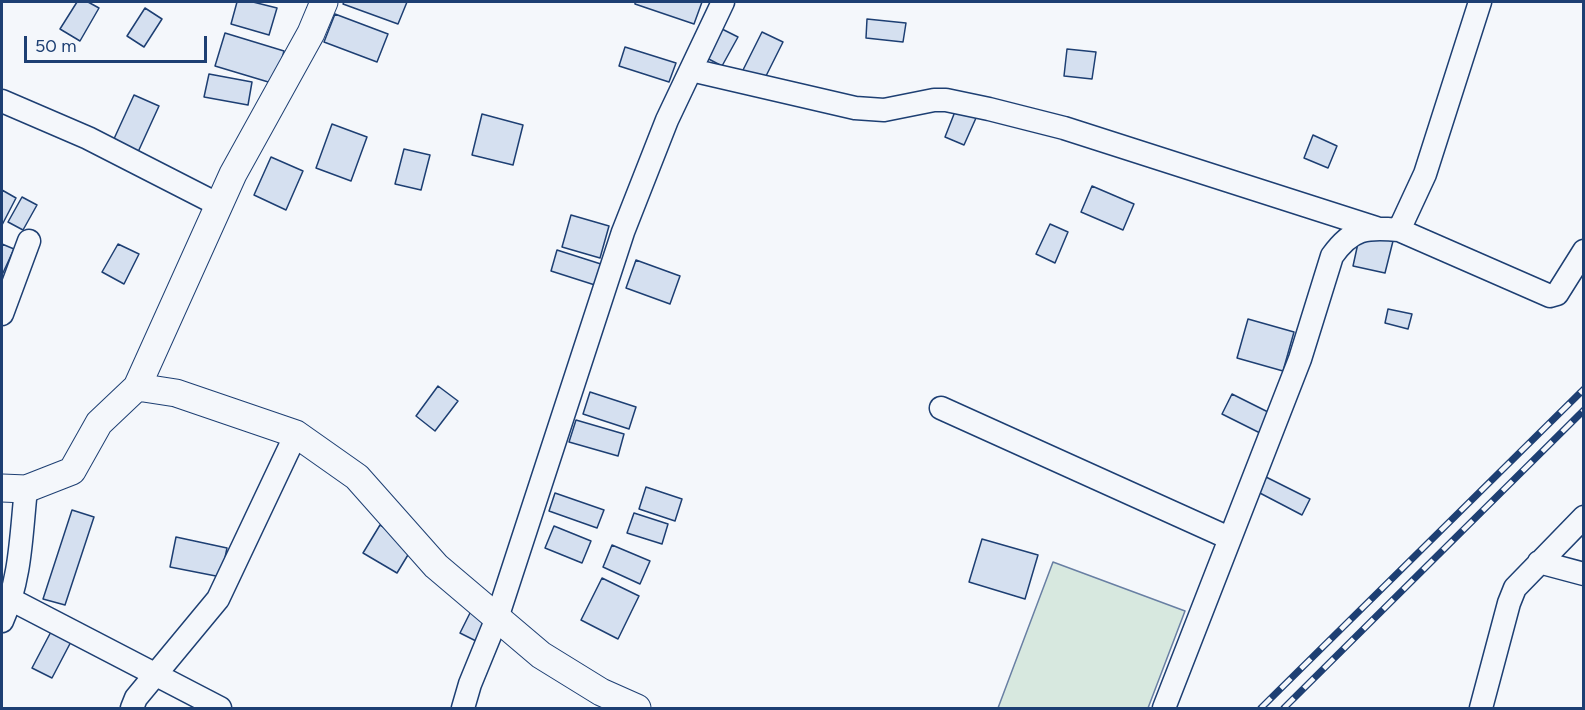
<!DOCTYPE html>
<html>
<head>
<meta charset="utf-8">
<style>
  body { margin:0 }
  #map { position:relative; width:1585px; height:710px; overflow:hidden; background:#f4f7fb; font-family:Figtree,sans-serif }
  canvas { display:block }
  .frame { position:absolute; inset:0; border:3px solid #1d3f73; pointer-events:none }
  .scale { position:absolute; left:24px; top:36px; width:183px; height:27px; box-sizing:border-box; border:3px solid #1d3f73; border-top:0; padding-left:8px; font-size:18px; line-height:21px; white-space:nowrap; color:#1d3f73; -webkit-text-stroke:4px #f4f7fb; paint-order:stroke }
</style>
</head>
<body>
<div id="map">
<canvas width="1585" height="710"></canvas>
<div class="frame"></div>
<div class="scale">50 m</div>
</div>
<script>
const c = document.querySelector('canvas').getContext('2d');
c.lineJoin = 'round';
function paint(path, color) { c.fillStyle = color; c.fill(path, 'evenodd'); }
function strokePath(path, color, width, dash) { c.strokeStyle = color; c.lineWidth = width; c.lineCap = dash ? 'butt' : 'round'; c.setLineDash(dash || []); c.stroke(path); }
const green = new Path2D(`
  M1053,562L1185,611L1148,708H998Z`);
paint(green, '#d7e8df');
strokePath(green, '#687fa3', 1.5);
const building = new Path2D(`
  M77,2H88L99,8L80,41L60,29Z
  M237,2H253L277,8L269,35L231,24Z
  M344,2H407L398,24L343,4Z
  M635,2H702L694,24L635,4Z
  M145,8L162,19L144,47L127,36Z
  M335,14L388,34L377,62L324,42Z
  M867,19L906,23L903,42L866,38Z
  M718,27L738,37L722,66L703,56Z
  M762,32L783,42L763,82L742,72Z
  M225,33L284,51L275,84L215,66Z
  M625,47L676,63L669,82L619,66Z
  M1067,49L1096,52L1092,79L1064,76Z
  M209,74L252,82L248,105L204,97Z
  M134,95L159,106L138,152L113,141Z
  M956,109L976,118L964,145L945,137Z
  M482,114L523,125L513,165L472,155Z
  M332,124L367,137L351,181L316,168Z
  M1313,135L1337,146L1328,168L1304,158Z
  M404,149L430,155L421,190L395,184Z
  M271,157L303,171L286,210L254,195Z
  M1092,186L1134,204L1123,230L1081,212Z
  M2,190L16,198L2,225Z
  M22,197L37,205L23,230L8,222Z
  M571,215L609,226L600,258L562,247Z
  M1050,224L1068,232L1055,263L1036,254Z
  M1360,234L1393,241L1385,273L1353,266Z
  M2,244L14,249L2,275Z
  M118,244L139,254L124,284L102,272Z
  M557,250L604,265L598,286L551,271Z
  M636,260L680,276L670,304L626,288Z
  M1388,309L1412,314L1408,329L1385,323Z
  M1248,319L1294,332L1283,371L1237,358Z
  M438,386L458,401L435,431L416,416Z
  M590,392L636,407L629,429L583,414Z
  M1232,394L1270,413L1260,433L1222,414Z
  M576,420L624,434L618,456L569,442Z
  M1264,476L1310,499L1302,515L1256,491Z
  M646,487L682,499L675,521L639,509Z
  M555,493L604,510L597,528L549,511Z
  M72,510L94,517L65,605L43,599Z
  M634,513L668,524L662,544L627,533Z
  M380,525L414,545L397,573L363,553Z
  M554,526L591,541L582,563L545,548Z
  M176,537L227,548L221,577L170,567Z
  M982,539L1038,555L1025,599L969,582Z
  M612,545L650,561L640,584L603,567Z
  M602,578L639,596L618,639L581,620Z
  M472,609L490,618L478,642L460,633Z
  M54,626L74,636L52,678L32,668Z`);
paint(building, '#d5e0f0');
strokePath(building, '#1d3f73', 1.5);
const minor = new Path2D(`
  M691,70L855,108L884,110L934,100H946L989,109L1064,128L1376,228
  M2,101L88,138L219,205
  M1399,230L1425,174L1480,2
  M2,314L29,241
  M941,408L1229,538
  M1539,562L1584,574
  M12,600L220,708
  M2,621C21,579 21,535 26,489
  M132,708L136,698L218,599L296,434
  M463,708L470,684L497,618L623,232L667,120L723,2
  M1164,708L1300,359L1332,256C1352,228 1366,227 1399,230L1550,296L1557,294L1584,251
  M1481,708L1509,603L1515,588L1584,517`);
const tertiary = new Path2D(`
  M137,387L233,174L311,33L324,2
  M2,488L26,489L72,471L99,423L137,387L176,393L296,434L357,477L436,566L541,655L601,692L637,708`);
strokePath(minor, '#1d3f73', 25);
strokePath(tertiary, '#1d3f73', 29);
strokePath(minor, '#f4f7fb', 22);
strokePath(tertiary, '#f4f7fb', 27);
const rail = new Path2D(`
  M1261,708L1584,389
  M1284,708L1584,410`);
strokePath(rail, '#1d3f73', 7);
strokePath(rail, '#f4f7fb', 4.5, [14]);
</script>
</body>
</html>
